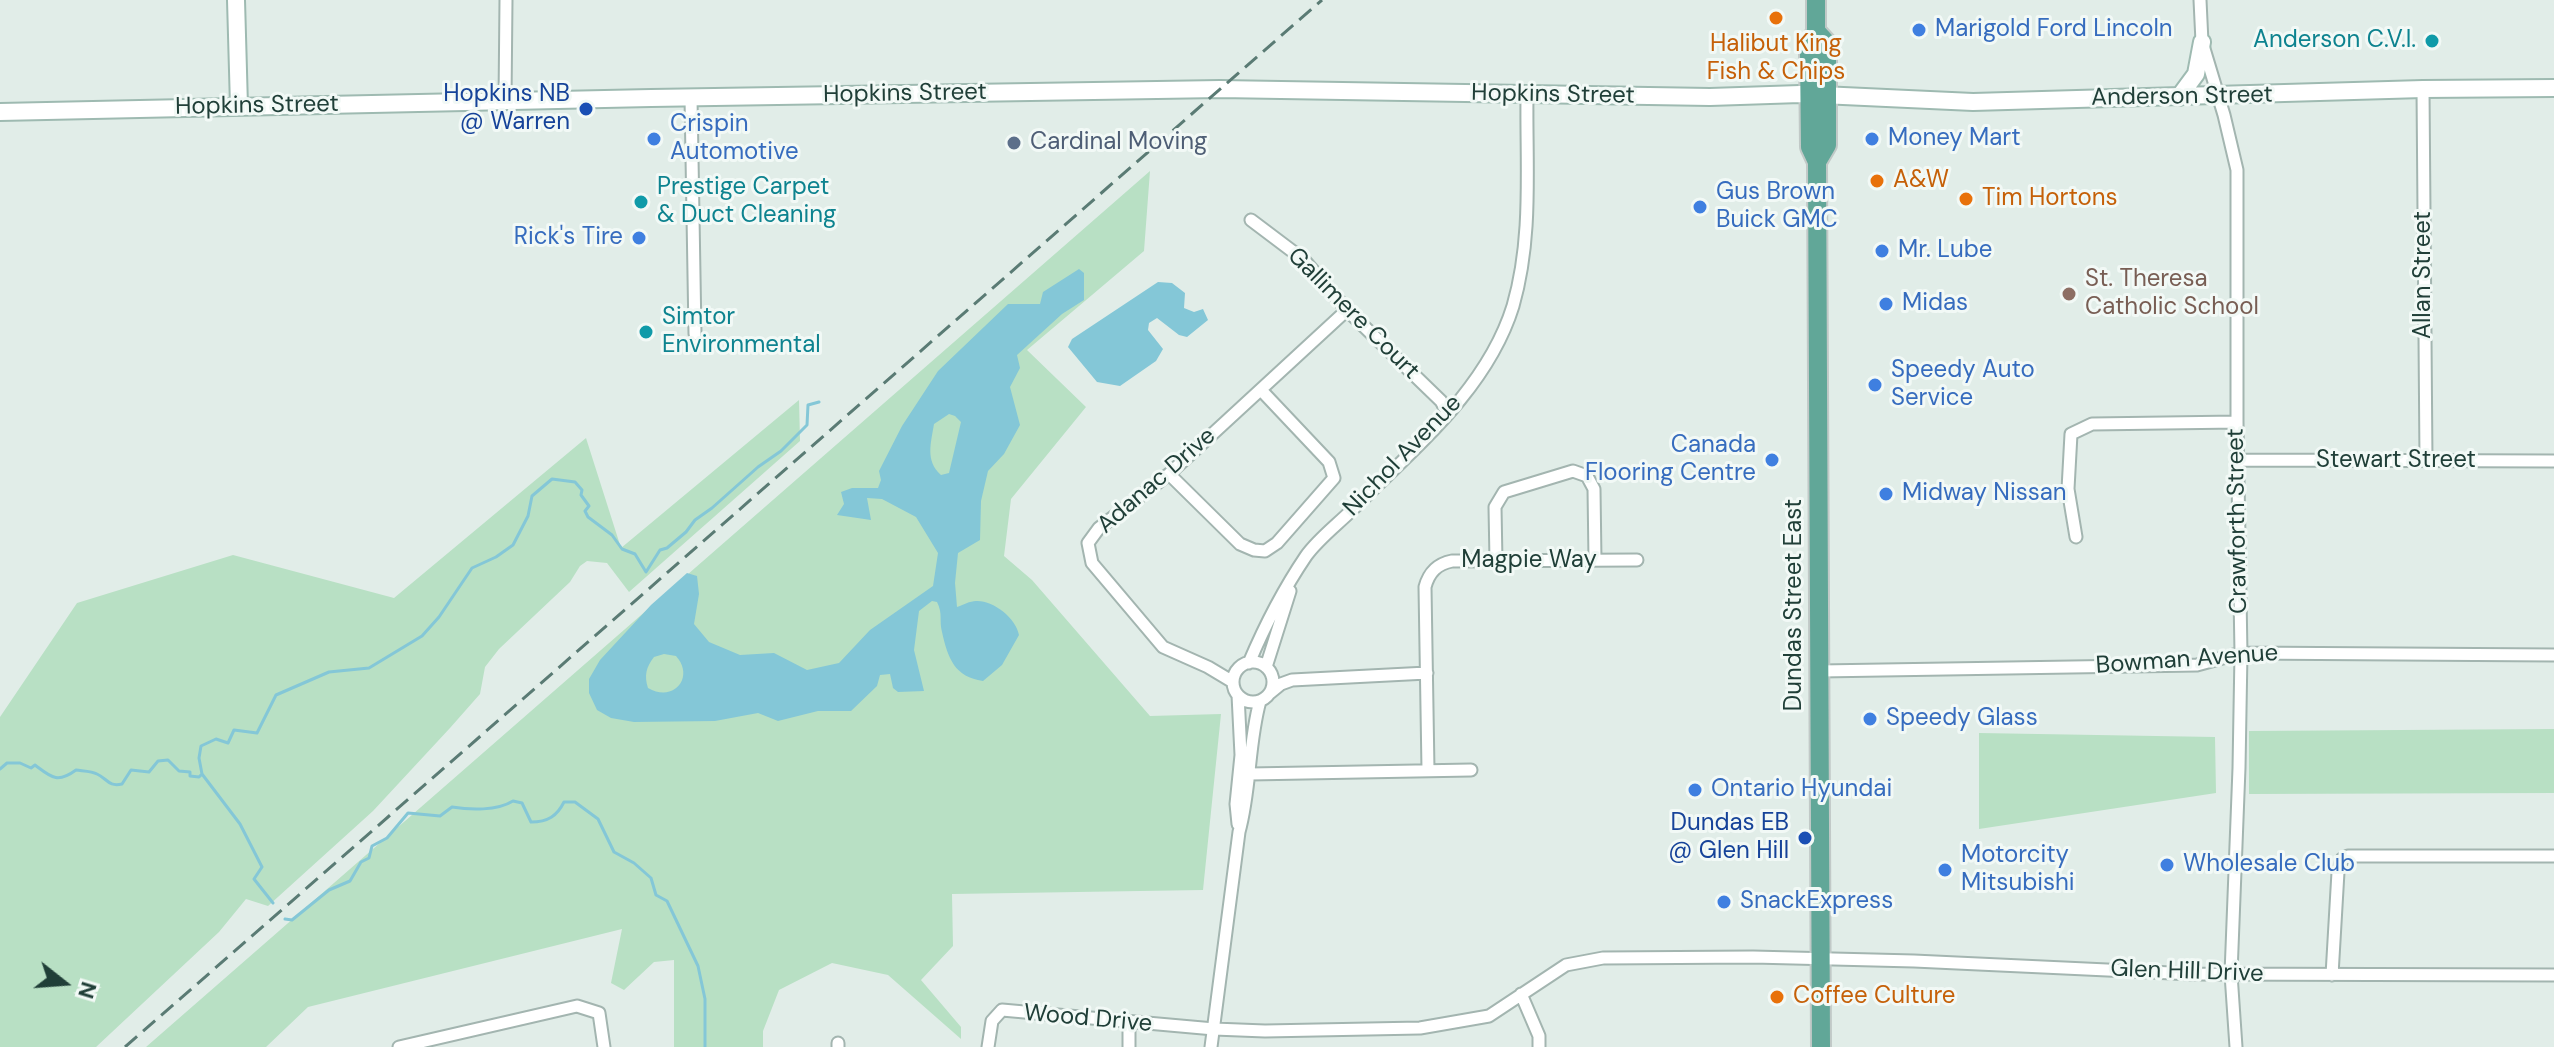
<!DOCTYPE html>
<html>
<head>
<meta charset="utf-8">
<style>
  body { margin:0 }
  #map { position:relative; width:2554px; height:1047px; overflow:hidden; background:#e1ede8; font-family:"DM Sans",sans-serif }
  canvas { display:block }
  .north { position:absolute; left:24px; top:943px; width:80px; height:80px; -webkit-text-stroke:6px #f2f9f6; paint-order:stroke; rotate:107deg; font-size:22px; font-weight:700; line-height:32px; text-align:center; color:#203f38 }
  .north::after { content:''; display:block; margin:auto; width:28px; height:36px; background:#203f38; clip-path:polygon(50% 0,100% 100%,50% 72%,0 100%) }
</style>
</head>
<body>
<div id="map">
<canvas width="2554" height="1047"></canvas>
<div class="north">N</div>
</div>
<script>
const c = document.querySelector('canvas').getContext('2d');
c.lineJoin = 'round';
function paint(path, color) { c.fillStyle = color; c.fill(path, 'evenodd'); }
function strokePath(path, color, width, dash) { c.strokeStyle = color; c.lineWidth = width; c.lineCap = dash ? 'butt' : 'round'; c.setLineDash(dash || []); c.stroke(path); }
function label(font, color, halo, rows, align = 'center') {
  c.font = font + ' "DM Sans",sans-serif'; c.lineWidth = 6; c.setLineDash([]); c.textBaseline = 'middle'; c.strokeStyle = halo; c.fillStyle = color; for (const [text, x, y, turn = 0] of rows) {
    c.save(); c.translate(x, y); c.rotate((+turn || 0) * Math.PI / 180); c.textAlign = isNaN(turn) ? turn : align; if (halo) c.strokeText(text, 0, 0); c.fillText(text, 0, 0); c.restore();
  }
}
paint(new Path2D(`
  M1150,171L1144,251L1027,350L1086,407L1011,499L1004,556L1032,580L1150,716L1221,714L1203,890L952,894L953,946L921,980L961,1027V1039L888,975L832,963L779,990L763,1031V1047H674V960L654,962L624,990L611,983L622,929L308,1007L266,1047H146Z
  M799,400L800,441L629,592L607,563L587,561L580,566L570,582L499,649L485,667L480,694L450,728L373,811L268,906L246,899L219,932L96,1047H0V717L77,603L233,555L394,598L586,438L621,548Z
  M2554,729V793L2249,794V731Z
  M1979,733L2215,737L2216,793L1979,829Z`), '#b8e0c4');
paint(new Path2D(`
  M1079,269L1084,273V300L1062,314L1017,355L1020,368L1010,387L1020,425L1004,454L988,471L981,501L980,540L958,553L955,583L957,607C963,605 970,601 976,601C993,600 1016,618 1019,635L1002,665L983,681C955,677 948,659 942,632C939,620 943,614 937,602L932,601L919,611L914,650L924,691L898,692L893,688L890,674L880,675L877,686L851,711H818L778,721L758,713L715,721L634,722L611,718L597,710L589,693V679L600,660L651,605L687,573L697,576L699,594L694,624L709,642L740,655L774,653L807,670L839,663L870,630L933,586L938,553L916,517L882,499L867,498L871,520L837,515L844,504L841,492L852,488H878L881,480L879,471L902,426L938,371L1008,304H1040L1043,292ZM949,414L955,416L961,422L949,473L941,475C925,461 931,443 934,424ZM664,654L676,656C695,677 674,703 648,688C644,676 646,667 654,657Z
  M1158,282L1172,283L1185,293L1184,308L1194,312L1203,309L1208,320L1187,337L1179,335L1157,318L1149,323L1148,330L1163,349L1156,361L1120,386L1097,382L1068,347L1072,339Z`), '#84c7d7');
strokePath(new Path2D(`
  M0,769L7,763H20L31,768L35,765C51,777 57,784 76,770C82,771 92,771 97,774C108,779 108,787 122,784L131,770L149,772L158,761L168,760L179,771L190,772V776L199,777L202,774L199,758L201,746L216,739L228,743L234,730L257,733L276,695L329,672L369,668L422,636L439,617L472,568L496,557L513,545L528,516L532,496L552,479L575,482L582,490L581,495L589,506L585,511L588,517L612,535L622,549L635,554L646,572L660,550L667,548L686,532L695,520L712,508L758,467L781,451L807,425L808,405L819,402
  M202,774L240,824L262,867L254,879L273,903
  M285,919L292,920L329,890L350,881L361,862L369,858L372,846L387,838L408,813L440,816L452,807C470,810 497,811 513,801L522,803L531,822C548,822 557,816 564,802H575L598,819L614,852L634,863L651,878L656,895L667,901L698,966L705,999V1047`), '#84c7d7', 3);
const street = new Path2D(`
  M2200,0L2202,42L2224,115L2237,170V422L2241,653L2239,768L2231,974L2236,1047
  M2423,89L2426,461
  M691,98L695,334
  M505,101L506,0
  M1251,220L1304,260L1347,310L1441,401L1448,414
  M2237,460L2554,461
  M1169,474L1240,544L1254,550L1265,551L1277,543L1334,478L1329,462L1261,390
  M2076,537L2068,489L2071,434L2092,424L2237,422
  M1496,561L1495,507L1504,492L1573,471L1587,476L1594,489L1595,560
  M1233 682a20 20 0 1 1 40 0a20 20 0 1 1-40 0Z
  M1249,663C1265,625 1283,590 1306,556C1318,539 1338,524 1353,509C1413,449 1487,390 1513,306C1533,237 1526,166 1527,95
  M1266,667L1290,591
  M1820,671L2197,665L2241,653L2554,655
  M1233,682L1208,667L1163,647L1092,563L1088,543L1099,528L1169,474L1347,310
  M1270,693L1281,684L1292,680L1427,673
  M1238,695L1241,755L1236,804L1238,824
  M1428,770L1425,587C1429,572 1437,564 1452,561L1637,560
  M1250,774L1471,770
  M2332,975L2338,872L2342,859L2348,856H2554
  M1521,994L1539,1036V1047
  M399,1047L577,1006L599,1013L604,1047
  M838,1047V1043
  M988,1047L992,1021L1002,1010L1214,1029L1265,1031L1420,1028L1489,1016L1566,965L1603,958L1753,957L1914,961L2193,974L2554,975
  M1129,1047V1023
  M1211,1047L1239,832C1251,789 1248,744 1260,701`);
const secondary = new Path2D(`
  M236,0L239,106
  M2179,97L2196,74L2202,42
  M0,112L651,98L1220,89L1710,97L1800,94L1973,102L2423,89L2554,88`);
const primary = new Path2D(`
  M1816,0V31L1809,47V53L1810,147L1817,162L1821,1047
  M1816,31L1827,43V145L1817,162`);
strokePath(street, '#a3b5b0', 15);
strokePath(secondary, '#9ebab1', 20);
strokePath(primary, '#c1c9c7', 22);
strokePath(street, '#fff', 11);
strokePath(secondary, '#fff', 16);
strokePath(primary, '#61a798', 18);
strokePath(new Path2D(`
  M125,1047L1322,0`), '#5a7b74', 3, [16, 8]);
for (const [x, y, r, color] of [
  [1776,18,8,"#e8710a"],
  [1919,30,8,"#3f7fe0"],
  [2432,41,8,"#0f9aa8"],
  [586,109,8,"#1a4fb4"],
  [654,139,8,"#3f7fe0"],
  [1872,139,8,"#3f7fe0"],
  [1014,143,8,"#5c6f8a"],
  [1877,181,8,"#e8710a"],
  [1966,199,8,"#e8710a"],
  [641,202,8,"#0f9aa8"],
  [1700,207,8,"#3f7fe0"],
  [639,238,8,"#3f7fe0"],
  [1882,251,8,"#3f7fe0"],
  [2069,294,8,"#8d6e63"],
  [1886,304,8,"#3f7fe0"],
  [646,332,8,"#0f9aa8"],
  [1875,385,8,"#3f7fe0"],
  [1772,460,8,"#3f7fe0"],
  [1886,494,8,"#3f7fe0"],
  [1870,719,8,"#3f7fe0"],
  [1695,790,8,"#3f7fe0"],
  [1805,838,8,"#1a4fb4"],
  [2167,865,8,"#3f7fe0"],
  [1945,870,8,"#3f7fe0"],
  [1724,902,8,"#3f7fe0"],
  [1777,997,8,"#e8710a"]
]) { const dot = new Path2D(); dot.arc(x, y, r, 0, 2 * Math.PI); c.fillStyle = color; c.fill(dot); strokePath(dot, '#f2f9f6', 3); }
label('24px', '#366cbe', '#f2f9f6', [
  ["Marigold Ford Lincoln",1935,30],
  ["Crispin",670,125],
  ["Automotive",670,153],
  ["Money Mart",1888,139],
  ["Gus Brown",1716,193],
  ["Buick GMC",1716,221],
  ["Rick's Tire",623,238,"right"],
  ["Mr. Lube",1898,251],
  ["Midas",1902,304],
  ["Speedy Auto",1891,371],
  ["Service",1891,399],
  ["Canada",1756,446,"right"],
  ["Flooring Centre",1756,474,"right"],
  ["Midway Nissan",1902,494],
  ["Speedy Glass",1886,719],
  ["Ontario Hyundai",1711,790],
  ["Motorcity",1961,856],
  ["Mitsubishi",1961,884],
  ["Wholesale Club",2183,865],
  ["SnackExpress",1740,902]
], 'left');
label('24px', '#0d838f', '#f2f9f6', [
  ["Anderson C.V.I.",2416,41,"right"],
  ["Prestige Carpet",657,188],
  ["& Duct Cleaning",657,216],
  ["Simtor",662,318],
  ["Environmental",662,346]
], 'left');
label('24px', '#c56008', '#f2f9f6', [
  ["Halibut King",1776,45,"center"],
  ["Fish & Chips",1776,73,"center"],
  ["A&W",1893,181],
  ["Tim Hortons",1982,199],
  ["Coffee Culture",1793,997]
], 'left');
label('24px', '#203f38', '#f2f9f6', [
  ["Hopkins Street",905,94,-1],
  ["Hopkins Street",1553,95,1],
  ["Anderson Street",2182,97,-1],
  ["Hopkins Street",257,106,-1],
  ["Allan Street",2424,275,-90],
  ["Gallimere Court",1353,314,45],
  ["Nichol Avenue",1403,456,-46],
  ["Stewart Street",2396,461],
  ["Adanac Drive",1157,481,-41],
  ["Crawforth Street",2238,521,-91],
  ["Magpie Way",1529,561],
  ["Dundas Street East",1795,605,-90],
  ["Bowman Avenue",2187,660,-4],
  ["Glen Hill Drive",2187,972,2],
  ["Wood Drive",1088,1019,5]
]);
label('24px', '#164399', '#f2f9f6', [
  ["Hopkins NB",570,95],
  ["@ Warren",570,123],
  ["Dundas EB",1789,824],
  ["@ Glen Hill",1789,852]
], 'right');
label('24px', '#4e5e75', '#f2f9f6', [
  ["Cardinal Moving",1030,143]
], 'left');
label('24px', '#785e54', '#f2f9f6', [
  ["St. Theresa",2085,280],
  ["Catholic School",2085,308]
], 'left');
</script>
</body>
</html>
